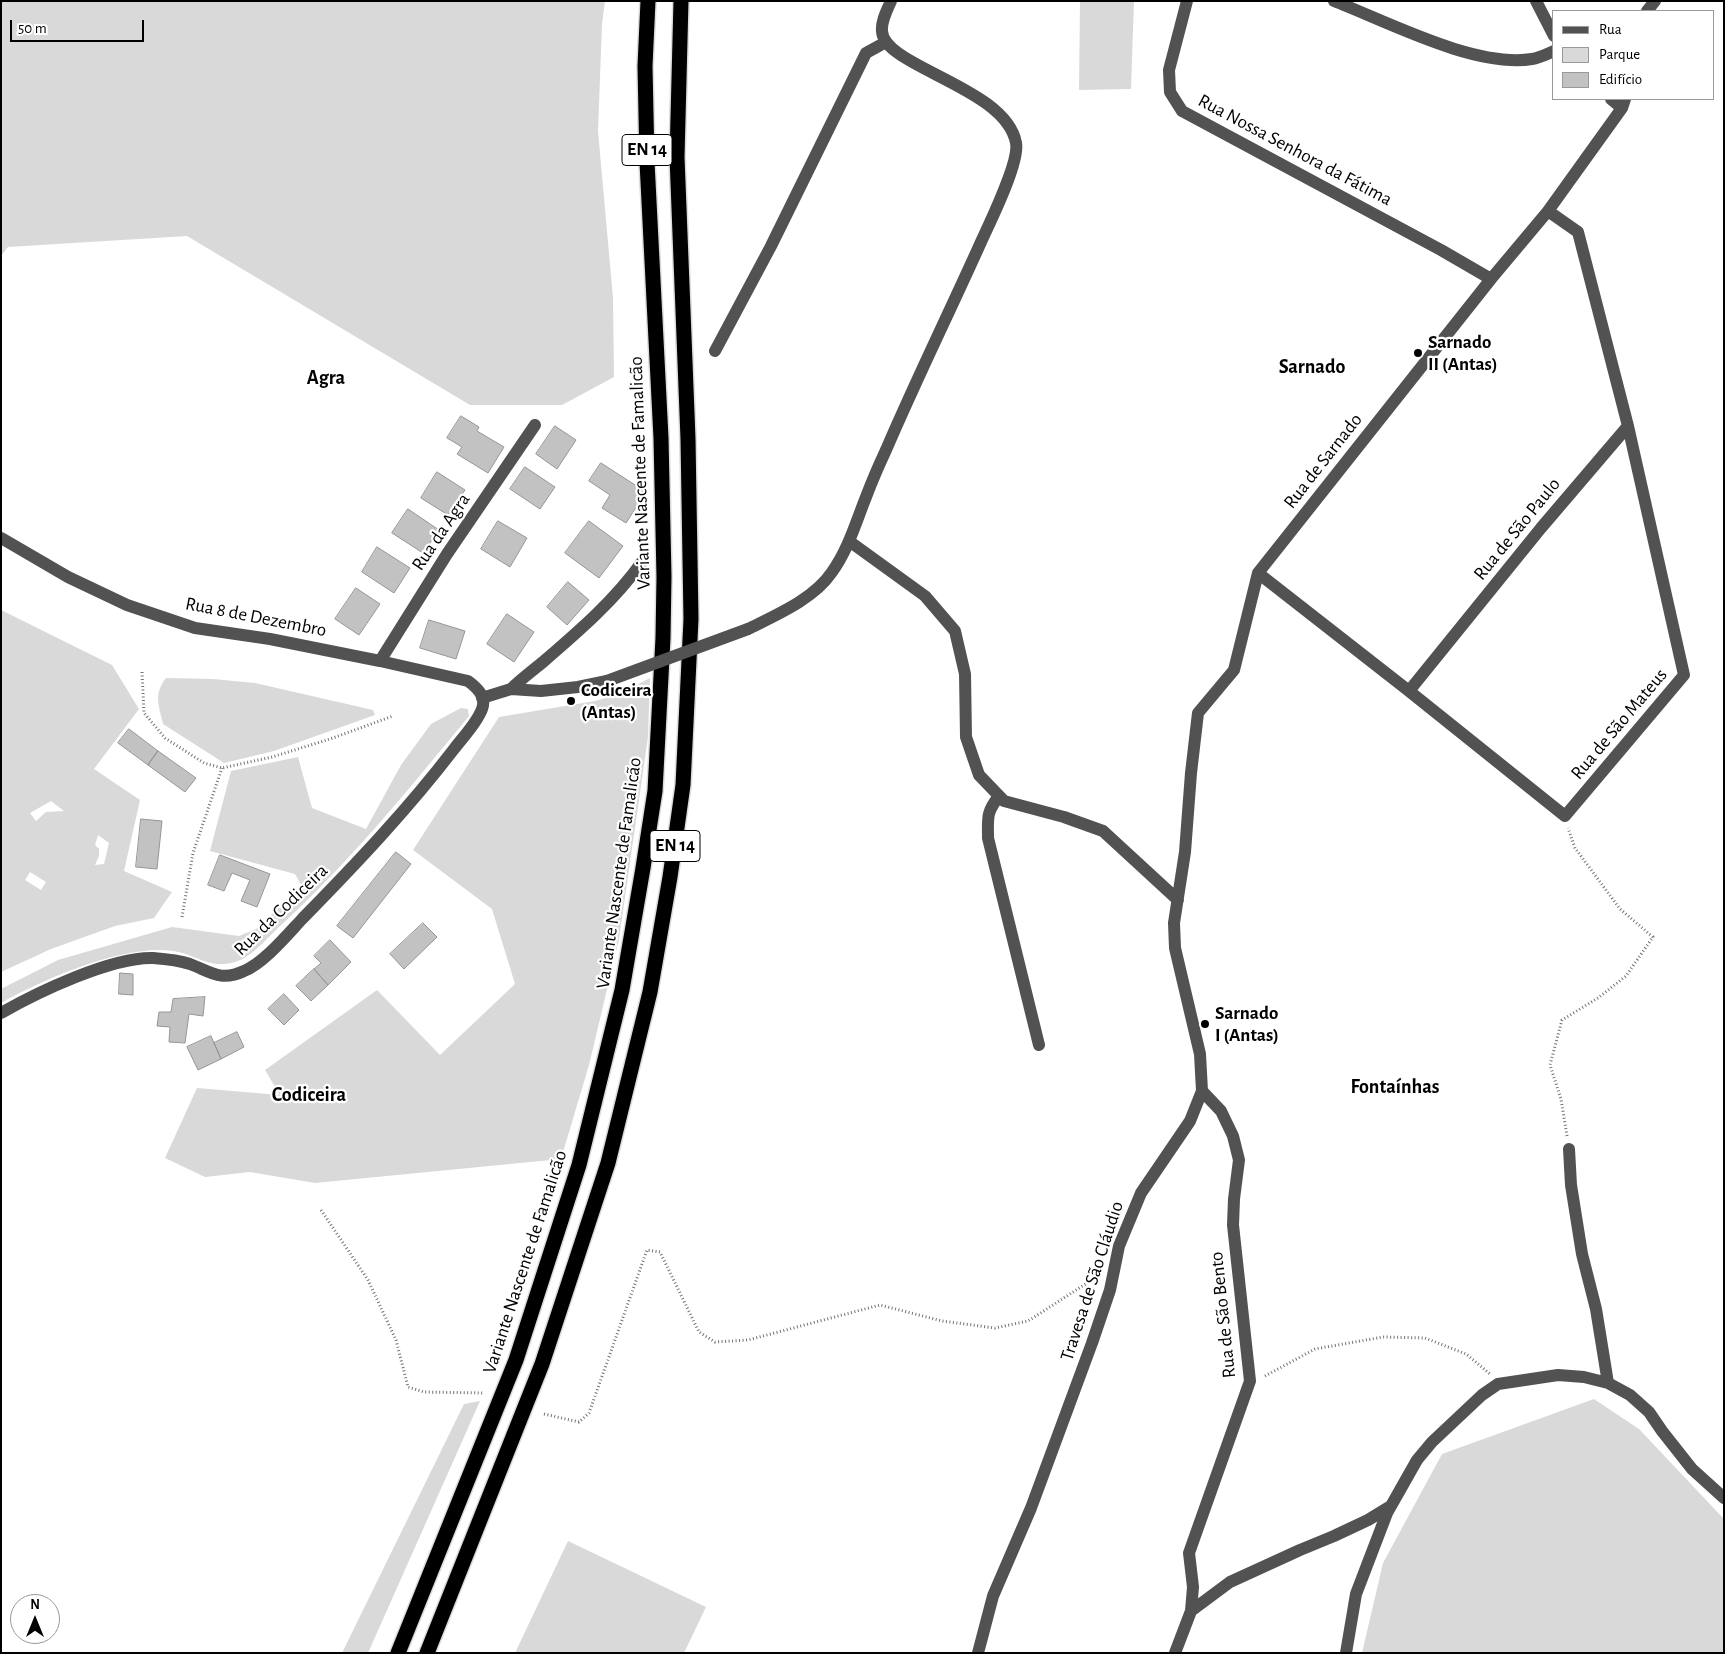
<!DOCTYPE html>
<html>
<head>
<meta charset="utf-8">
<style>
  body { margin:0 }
  #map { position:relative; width:1725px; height:1654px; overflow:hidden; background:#fff; font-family:"Alegreya Sans",sans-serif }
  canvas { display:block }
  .frame { position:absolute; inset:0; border:2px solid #000; pointer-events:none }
  .legend { position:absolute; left:1552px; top:10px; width:162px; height:90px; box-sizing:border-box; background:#fff; border:1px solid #999; margin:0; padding:6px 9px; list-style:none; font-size:15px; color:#000 }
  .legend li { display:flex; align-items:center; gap:10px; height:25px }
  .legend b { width:25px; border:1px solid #999 }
  .north { position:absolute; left:10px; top:1594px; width:50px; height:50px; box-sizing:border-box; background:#fff; border:1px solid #999; border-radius:50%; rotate:0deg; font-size:14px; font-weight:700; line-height:20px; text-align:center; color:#000 }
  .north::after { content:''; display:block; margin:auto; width:18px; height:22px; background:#000; clip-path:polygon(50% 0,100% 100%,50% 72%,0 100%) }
  .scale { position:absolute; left:10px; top:20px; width:134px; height:22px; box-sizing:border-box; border:2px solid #000; border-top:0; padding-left:6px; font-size:15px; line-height:18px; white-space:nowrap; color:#000; -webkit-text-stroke:4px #fff; paint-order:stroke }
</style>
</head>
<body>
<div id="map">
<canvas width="1725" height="1654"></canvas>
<div class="frame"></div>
<ul class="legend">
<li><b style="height:6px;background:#525252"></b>Rua</li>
<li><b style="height:14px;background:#d9d9d9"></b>Parque</li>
<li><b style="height:14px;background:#c2c2c2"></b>Edifício</li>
</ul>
<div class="north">N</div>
<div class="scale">50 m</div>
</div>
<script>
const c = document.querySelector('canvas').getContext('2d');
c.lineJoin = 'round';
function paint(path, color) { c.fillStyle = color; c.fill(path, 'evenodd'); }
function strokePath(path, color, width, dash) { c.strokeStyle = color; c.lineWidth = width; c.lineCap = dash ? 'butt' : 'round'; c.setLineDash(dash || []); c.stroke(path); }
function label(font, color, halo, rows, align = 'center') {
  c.font = font + ' "Alegreya Sans",sans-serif'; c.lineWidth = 4.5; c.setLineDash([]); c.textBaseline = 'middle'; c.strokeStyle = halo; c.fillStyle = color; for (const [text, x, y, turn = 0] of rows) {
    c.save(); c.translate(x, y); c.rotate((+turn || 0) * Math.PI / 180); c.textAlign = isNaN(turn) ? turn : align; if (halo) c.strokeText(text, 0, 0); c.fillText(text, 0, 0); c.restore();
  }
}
paint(new Path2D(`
  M1,1H605L602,24L598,131L613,298L614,377L562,405H470L187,236L8,247L1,256Z
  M1080,1H1134L1131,89L1079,90Z
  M1,610L112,665L139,709L94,769L140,800L124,871L172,892L154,918L115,926L51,949L1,972ZM51,801L64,811L46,812L36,821L30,813ZM98,835L109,843L104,864L95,865L99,856V849L95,845ZM30,872L46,882L41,890L25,880Z
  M166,678L213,679L255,683L373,710L375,715L274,751L224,763L163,724C159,705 153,695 166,678Z
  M650,678L648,737L619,939L589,1065L561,1159L315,1183L250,1172L205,1177L165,1158L197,1088L280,1095L265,1070L377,990L440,1055L515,984L492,909L413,850L499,717L595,701L619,694Z
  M461,708L468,709L469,716C409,789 349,863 279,927C266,939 252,957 235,962C209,970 196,954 173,951C124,944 44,979 1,1003V989L58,960L172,927L239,936L258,928L301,885L295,874L210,851L231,771L298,757L312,808L366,829L401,765L431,724Z
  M1594,1399L1639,1429L1724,1519V1653H1362L1383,1563L1442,1454Z
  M480,1401L368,1653H342L464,1404Z
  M568,1541L706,1607L684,1653H515Z`), '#d9d9d9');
const building = new Path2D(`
  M461,416L479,427L477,431L504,447L488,473L457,454L462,447L447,438Z
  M555,426L576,440L557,469L536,454Z
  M601,463L646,492L626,523L602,508L610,495L589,481Z
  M525,467L555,487L540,509L510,489Z
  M437,472L465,490L448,515L421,498Z
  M408,509L439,530L423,553L392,533Z
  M498,521L527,538L510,567L481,549Z
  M589,521L623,546L599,578L565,553Z
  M377,547L410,568L394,593L362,572Z
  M568,582L589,600L567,625L547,607Z
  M356,588L380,604L359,635L335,619Z
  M507,614L534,632L514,662L487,644Z
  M429,620L465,631L456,659L420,648Z
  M129,729L158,751L148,765L118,743Z
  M158,751L196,778L185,792L148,765Z
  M141,819L162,821L157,869L136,867Z
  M396,852L411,864L353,938L337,926Z
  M220,855L270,874L257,907L241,901L250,880L232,873L224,891L208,885Z
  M423,923L437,937L404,969L390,954Z
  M330,940L351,962L328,985L314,969L321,963L314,956Z
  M314,969L328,985L311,1001L296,986Z
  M120,973L133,974V995L119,994Z
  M284,994L299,1010L284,1025L268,1009Z
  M205,997L203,1016L189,1014L185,1043L169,1042L170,1027L157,1026L159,1012H171L173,999Z
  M237,1032L244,1047L221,1059L214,1043Z
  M211,1036L221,1059L198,1070L187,1047Z`);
paint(building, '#c2c2c2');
strokePath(building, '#969696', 1);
const highway = new Path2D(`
  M398,1653L516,1360L579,1165L622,990L643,868L655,791L663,638L664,577L661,438L647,162L645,66L648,1
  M427,1653L542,1364L608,1163L650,992L670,877L683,785L691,619L688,439L677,157L681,1`);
strokePath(highway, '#dbdbdb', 18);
strokePath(new Path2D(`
  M142,672L144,713L165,738L204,763L222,768L272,757L330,739L393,716
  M182,917L193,853L222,768
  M1567,1136L1561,1099L1550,1065L1562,1020L1598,998L1626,976L1653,937L1620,909L1575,848L1568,828
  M321,1210L368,1280L396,1340L408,1387L424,1392L483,1393
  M1265,1376L1315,1349L1383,1337L1425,1338L1466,1354L1490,1374
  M544,1414L579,1422L589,1413L647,1250L660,1252L699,1332L715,1342L748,1340L880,1305L942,1321L995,1328L1028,1321L1098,1276`), '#747474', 3, [1, 2.5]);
strokePath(new Path2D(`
  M1187,1L1169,70L1170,92L1182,111L1441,250L1491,279
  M1334,1C1388,22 1475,68 1532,59C1539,58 1547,54 1554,51
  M1536,1L1554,36
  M1647,11L1655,1
  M1611,99L1622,108
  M715,351L771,246L866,53L886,42
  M1,538L68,577L127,605L195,628L270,639L380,661L468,681C476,687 487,696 482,709C477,723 463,737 454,749C408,809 356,864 303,918C288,934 264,963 244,971C221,982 211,972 190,964C178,960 166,959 153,958C111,957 38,992 1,1013
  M849,541L925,596L955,631L965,674L966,737L979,775L1004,801L1064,817L1103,831L1178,900
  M1258,573L1409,691L1541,528L1628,426L1578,232L1548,211
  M748,629C776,615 814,599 832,572C848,550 856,522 866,497C872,481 879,465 886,450C916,380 950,311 981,242C990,222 1020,162 1016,143C1006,87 883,67 882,31C881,21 887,10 891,1
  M380,661L447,554L535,425
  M511,689C521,679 532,671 543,662C579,631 614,601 642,562
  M1409,691L1565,816L1684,675L1628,426
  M482,698L511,689L541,691L578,687L607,681
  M999,796C986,813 988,817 988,838L1039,1045
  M1569,1149L1571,1185L1582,1254L1596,1309L1608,1383
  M1191,1611L1230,1582L1300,1550L1334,1536L1368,1520L1391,1506
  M978,1653L993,1596L1031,1508L1092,1343L1110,1290L1119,1246L1141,1193L1190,1121L1202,1091L1200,1054L1175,948L1174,923L1185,852L1191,773L1198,713L1234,670L1258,573L1491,279L1548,211L1622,108L1625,99
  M1175,1653L1191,1611L1193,1587L1189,1553L1250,1381L1233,1225L1234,1199L1239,1160L1233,1136L1221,1111L1202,1091
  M1346,1653L1356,1594L1387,1513L1417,1460L1432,1442L1482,1395L1498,1384L1558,1375L1584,1377L1608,1383L1630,1395L1649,1412L1662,1431L1692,1469L1724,1498`), '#525252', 12);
strokePath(highway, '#000', 15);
strokePath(new Path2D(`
  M607,681L748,629`), '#525252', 12);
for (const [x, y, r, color] of [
  [1418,353,5,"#000"],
  [571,701,5,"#000"],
  [1205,1024,5,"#000"]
]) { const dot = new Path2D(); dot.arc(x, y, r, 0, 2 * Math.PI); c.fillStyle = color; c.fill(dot); strokePath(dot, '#fff', 2); }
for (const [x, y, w] of [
  [647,150,50],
  [675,846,50]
]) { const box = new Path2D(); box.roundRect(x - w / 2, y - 15.5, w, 31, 4); c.fillStyle = '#fff'; c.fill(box); strokePath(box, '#000', 1); }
label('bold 18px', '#000', null, [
  ["EN 14",647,150],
  ["EN 14",675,846]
]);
label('19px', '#000', '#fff', [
  ["Rua Nossa Senhora da Fátima",1295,150,28],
  ["Rua de Sarnado",1323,461,-52],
  ["Variante Nascente de Famalicão",640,473,-92],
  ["Rua de São Paulo",1517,529,-51],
  ["Rua da Agra",441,532,-56],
  ["Rua 8 de Dezembro",256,617,11],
  ["Rua de São Mateus",1619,724,-50],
  ["Variante Nascente de Famalicão",619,873,-82],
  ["Rua da Codiceira",281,910,-44],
  ["Variante Nascente de Famalicão",525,1262,-72],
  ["Travesa de São Cláudio",1092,1281,-72],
  ["Rua de São Bento",1223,1315,-96]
]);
label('bold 19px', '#000', '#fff', [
  ["Sarnado",1428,342],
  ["II (Antas)",1428,364],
  ["Codiceira",581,690],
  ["(Antas)",581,712],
  ["Sarnado",1215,1013],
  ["I (Antas)",1215,1035]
], 'left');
label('bold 20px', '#000', '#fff', [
  ["Sarnado",1312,367],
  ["Agra",326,378],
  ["Fontaínhas",1395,1087],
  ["Codiceira",309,1095]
]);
</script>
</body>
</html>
